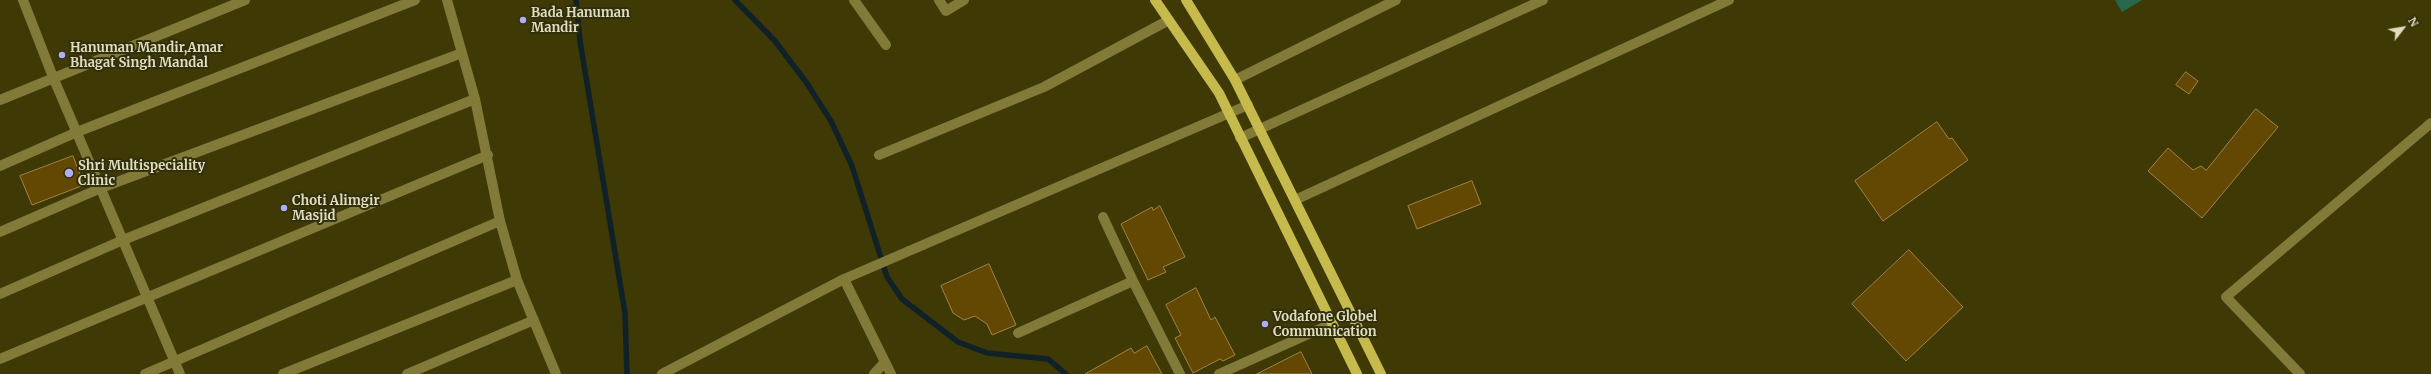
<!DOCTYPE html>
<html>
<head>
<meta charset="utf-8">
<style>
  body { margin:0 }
  #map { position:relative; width:2431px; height:374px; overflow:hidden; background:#3e3905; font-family:Merriweather,serif }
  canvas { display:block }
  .north { position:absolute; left:2383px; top:8px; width:40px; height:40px; -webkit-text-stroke:3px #322f0d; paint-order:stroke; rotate:59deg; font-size:11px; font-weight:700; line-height:16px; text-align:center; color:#dfddbd }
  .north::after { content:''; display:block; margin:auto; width:14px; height:18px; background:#dfddbd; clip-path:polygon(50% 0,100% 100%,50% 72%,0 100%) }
</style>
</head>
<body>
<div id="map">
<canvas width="2431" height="374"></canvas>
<div class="north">N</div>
</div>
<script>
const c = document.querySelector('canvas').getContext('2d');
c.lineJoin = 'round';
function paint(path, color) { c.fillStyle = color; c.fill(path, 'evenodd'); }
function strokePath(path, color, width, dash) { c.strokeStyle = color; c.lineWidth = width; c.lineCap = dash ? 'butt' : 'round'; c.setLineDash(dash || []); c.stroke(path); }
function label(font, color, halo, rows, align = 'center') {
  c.font = font + ' Merriweather,serif'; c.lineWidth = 4; c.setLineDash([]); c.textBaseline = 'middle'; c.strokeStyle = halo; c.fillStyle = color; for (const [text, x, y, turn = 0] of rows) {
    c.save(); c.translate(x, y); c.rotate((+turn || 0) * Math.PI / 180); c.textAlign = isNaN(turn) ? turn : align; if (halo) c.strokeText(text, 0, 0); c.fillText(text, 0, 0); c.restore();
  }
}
paint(new Path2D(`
  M2115,0H2142L2122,12Z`), '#28684e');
strokePath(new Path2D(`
  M576,0L580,41L625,313L627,374
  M735,0L775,41L806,82L831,121L852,166L887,277L902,299L958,342L987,353L1048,359L1066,374`), '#102228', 5.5);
const building = new Path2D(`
  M2186,72L2198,81L2189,94L2176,85Z
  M2256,109L2278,127L2202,218L2148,171L2168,148L2193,170L2201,166L2206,170Z
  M1937,122L1949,139L1952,138L1968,160L1883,221L1855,181Z
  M73,156L84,185L32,205L20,176Z
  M1472,181L1481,204L1417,229L1408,206Z
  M1160,206L1185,257L1163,267L1166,272L1148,280L1121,224L1152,207L1153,210Z
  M1909,250L1963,307L1906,361L1852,304Z
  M989,264L1016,325L992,335L987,324L975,316L964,320L953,313L941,286Z
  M1196,288L1211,320L1215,317L1235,355L1223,361L1220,359L1193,373L1175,338L1181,335L1166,305Z
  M1147,346L1162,374H1085L1131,348L1134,353Z
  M1301,352L1312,374H1257Z`);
paint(building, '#634803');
strokePath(building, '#a08349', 1);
strokePath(new Path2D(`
  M23,0L53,77L180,374
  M447,0L475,99L500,221L517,280L556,374
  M854,0L886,45
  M939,0L946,11L964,0
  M1235,80L1396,0
  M0,100L245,0
  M1240,138L1543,0
  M879,155L1044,87L1169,20
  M0,166L77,132L415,0
  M1295,200L1729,0
  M1103,217L1133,281
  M0,232L101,188L462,53
  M844,279L891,374
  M0,294L123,240L475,99
  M1018,333L1133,281L1180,374
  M0,359L488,155
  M145,374L500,221
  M283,374L517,280
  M407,374L534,320
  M662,374L844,279L1248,105
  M874,374L885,362
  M1219,374L1331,324
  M2300,374L2226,297L2431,123`), '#817a39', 10);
strokePath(new Path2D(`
  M1155,0L1219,93L1357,374
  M1186,0L1235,80L1381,374`), '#c5ba4b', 10);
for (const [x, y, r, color] of [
  [523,20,4,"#aeaefb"],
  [62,55,4,"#aeaefb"],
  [69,173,5,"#aeaefb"],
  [284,208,4,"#aeaefb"],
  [1265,324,4,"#aeaefb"]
]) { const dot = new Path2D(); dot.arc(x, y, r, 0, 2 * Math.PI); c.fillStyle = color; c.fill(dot); strokePath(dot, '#322f0d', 1.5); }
label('bold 13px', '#dfddbd', '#322f0d', [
  ["Bada Hanuman",531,13],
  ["Mandir",531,28],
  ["Hanuman Mandir,Amar",70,48],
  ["Bhagat Singh Mandal",70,63],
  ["Shri Multispeciality",78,166],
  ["Clinic",78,181],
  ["Choti Alimgir",292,201],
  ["Masjid",292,216],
  ["Vodafone Globel",1273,317],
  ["Communication",1273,332]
], 'left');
</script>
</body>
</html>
